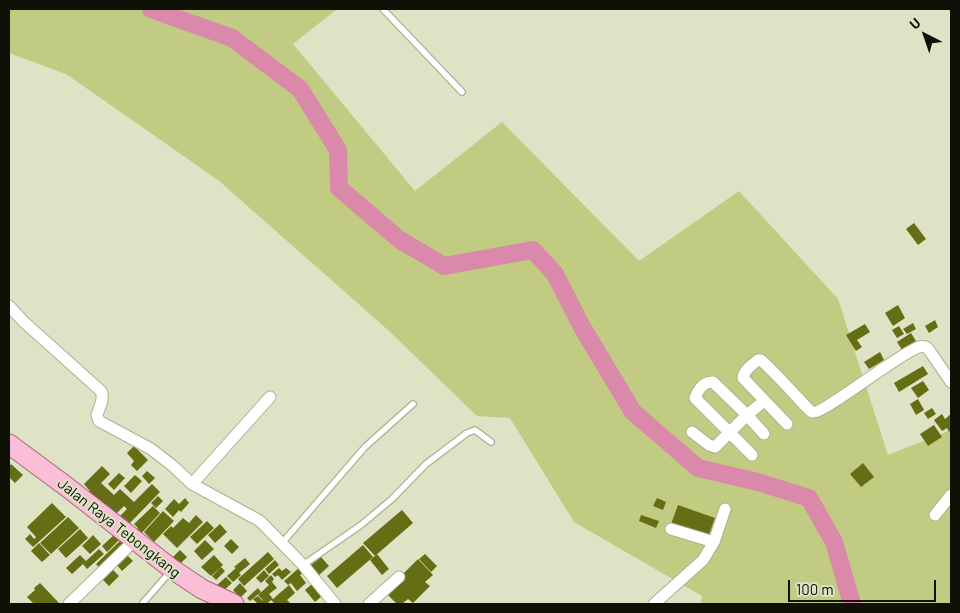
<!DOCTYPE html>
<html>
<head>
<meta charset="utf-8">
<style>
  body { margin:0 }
  #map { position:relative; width:960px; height:613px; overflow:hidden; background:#dde3c4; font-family:Barlow,sans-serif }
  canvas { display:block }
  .frame { position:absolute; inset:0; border:10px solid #0f1006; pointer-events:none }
  .north { position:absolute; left:900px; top:10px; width:50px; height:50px; -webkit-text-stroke:4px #dde3c4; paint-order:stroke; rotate:319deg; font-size:14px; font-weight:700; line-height:20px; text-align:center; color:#0f1006 }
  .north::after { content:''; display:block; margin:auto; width:18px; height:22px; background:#0f1006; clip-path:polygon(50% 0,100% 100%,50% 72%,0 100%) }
  .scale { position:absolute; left:788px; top:580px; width:148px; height:22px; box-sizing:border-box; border:2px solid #0f1006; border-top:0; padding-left:6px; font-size:15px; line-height:18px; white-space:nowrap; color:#0f1006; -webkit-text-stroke:4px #dde3c4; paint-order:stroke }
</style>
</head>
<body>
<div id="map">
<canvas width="960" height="613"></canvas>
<div class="frame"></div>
<div class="north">U</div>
<div class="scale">100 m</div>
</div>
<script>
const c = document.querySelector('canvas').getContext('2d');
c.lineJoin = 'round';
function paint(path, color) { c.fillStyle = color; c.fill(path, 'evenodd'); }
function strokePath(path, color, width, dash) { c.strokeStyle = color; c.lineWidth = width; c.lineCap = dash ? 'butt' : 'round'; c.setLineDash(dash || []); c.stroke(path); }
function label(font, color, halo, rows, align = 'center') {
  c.font = font + ' Barlow,sans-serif'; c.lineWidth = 4; c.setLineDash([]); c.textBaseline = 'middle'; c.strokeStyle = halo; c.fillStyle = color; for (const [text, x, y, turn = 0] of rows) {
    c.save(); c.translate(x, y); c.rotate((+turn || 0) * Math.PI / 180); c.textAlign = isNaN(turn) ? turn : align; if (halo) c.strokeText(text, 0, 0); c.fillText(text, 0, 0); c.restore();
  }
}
paint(new Path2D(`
  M9,9H337L293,44L415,191L502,122L639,261L739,191L838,299L888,455L951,430V604H701L702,596L574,522L510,418L477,416L388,330L218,180L66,74L9,53Z`), '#c1cb81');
strokePath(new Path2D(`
  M151,9L232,38L300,89L338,150L339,188L400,240L444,266L533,250L555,274L582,327L633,412L698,468L758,482L809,498L834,542L852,604`), '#da89ab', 18);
paint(new Path2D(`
  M914,223L926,239L918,245L906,229Z
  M898,305L905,318L893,326L885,313Z
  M935,320L938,327L929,333L925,326Z
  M913,323L916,329L907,334L903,329Z
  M865,324L870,332L857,340L862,347L856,351L846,335Z
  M899,326L904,334L897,338L892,330Z
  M911,333L916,341L902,350L897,342Z
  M880,352L884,360L869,369L864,362Z
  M923,366L928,374L899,392L894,383Z
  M923,381L929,390L918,398L911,388Z
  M918,399L924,410L916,415L910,404Z
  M932,408L936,414L928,419L924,413Z
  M942,414L945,419L951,414V430L949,432L947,428L942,431L934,420Z
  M934,425L942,437L928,446L920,434Z
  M134,446L148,460L137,471L131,465L134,461L127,453Z
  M863,463L874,477L861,487L850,474Z
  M11,464L23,475L15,483L9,477V467Z
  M102,466L110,474L101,483L114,495L120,489L134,502L152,484L160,492L127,526L118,518L127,509L124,506L115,515L99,499L95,503L86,495L90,491L84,484Z
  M147,471L155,478L149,484L142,476Z
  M119,473L125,478L114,490L108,484Z
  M135,475L142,481L131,493L124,486Z
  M158,496L163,501L156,508L151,503Z
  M185,498L189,503L181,512L179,510L173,517L165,509L174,499L179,504Z
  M657,498L666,502L663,510L653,506Z
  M52,503L66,517L33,547L25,539L30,534L34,539L36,537L27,527Z
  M678,505L715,518L708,537L671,524Z
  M153,506L160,513L138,537L134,533L138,528L134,524Z
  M402,510L413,523L375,556L363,543Z
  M163,511L174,521L154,542L144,532Z
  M196,515L203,522L177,548L163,534L171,526L173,528L183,518L189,523Z
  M641,515L659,521L656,528L639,521Z
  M68,517L79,528L51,554L40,543Z
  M207,521L214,528L197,544L190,537Z
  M220,524L227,532L215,543L208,535Z
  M80,529L88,538L66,558L58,549Z
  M93,535L101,544L90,554L82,546Z
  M114,535L119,540L107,552L102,546Z
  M231,539L239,547L232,554L224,546Z
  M121,540L127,546L101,570L96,564Z
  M205,540L214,549L202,560L194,551Z
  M39,543L50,555L42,562L31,551Z
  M363,545L373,557L337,588L327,576Z
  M99,549L104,554L87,569L83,564L72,574L66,568L80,555L86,561Z
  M180,550L187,557L179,565L172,558Z
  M268,552L274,559L244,586L238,579Z
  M126,554L133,561L122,571L116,564Z
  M377,554L389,569L382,575L370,560Z
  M425,554L437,566L431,572L419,559Z
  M214,555L223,565L211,576L201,567Z
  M321,557L329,566L319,575L311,565Z
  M245,558L250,564L239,573L241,575L233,582L227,576L236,568L234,567Z
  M418,559L433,575L425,582L430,586L413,603L408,599L402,604H397L385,592Z
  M275,560L279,565L269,574L265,569Z
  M221,567L225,571L216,580L212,576Z
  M300,567L304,571L300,575L306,583L297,591L291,583L288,585L284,581Z
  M279,568L282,571L286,568L291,572L282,580L278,575L275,577L272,574Z
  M113,570L119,576L109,586L103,580Z
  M264,570L269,576L261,583L256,578Z
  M271,575L274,579L272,582L277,588L269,594L273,599L289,585L295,593L287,600L291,604H275L271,600L267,604H258L253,599L258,596L263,601V600L258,595L269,585L265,581Z
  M226,577L232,583L222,592L216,586Z
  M40,583L60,604H34L27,597L35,590L34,588Z
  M240,583L247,591L240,598L233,590Z
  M312,584L322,596L315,602L305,590Z
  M258,588L261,592L250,601L247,598Z`), '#656d15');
const service = new Path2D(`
  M383,9L462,92
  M282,543L365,447L413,404
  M303,565L361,525L392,499L426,464L467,433L475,430L491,442
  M142,604L170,572`);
const minor = new Path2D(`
  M9,306L24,322L101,391C105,399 99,407 97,415L99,421L151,449L173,466L192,484L260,521L303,565L335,604
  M787,424L743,378C744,370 753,364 758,360H761C774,372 786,385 798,398C802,402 807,409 812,412C821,416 901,352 919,347C922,346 923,346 926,347L929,350L951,382
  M692,432L709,445L715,447L747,415L764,401
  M752,455L695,398C698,390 704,381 713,382L747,415L764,434
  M192,484L270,397
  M935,515L951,495
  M671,529L714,542
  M69,604L135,540
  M369,604L399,577
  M654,604L703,560L714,542L725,509`);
const primary = new Path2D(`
  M9,444L67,487L172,569L202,589L234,604`);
strokePath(service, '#acb193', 8);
strokePath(minor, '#acb193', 13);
strokePath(primary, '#a8647d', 21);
strokePath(service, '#fff', 5.5);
strokePath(minor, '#fff', 11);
strokePath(primary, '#fcbdd7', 19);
label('15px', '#0f1006', '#dde3c4', [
  ["Jalan Raya Tebongkang",119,528,38]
]);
</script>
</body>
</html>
